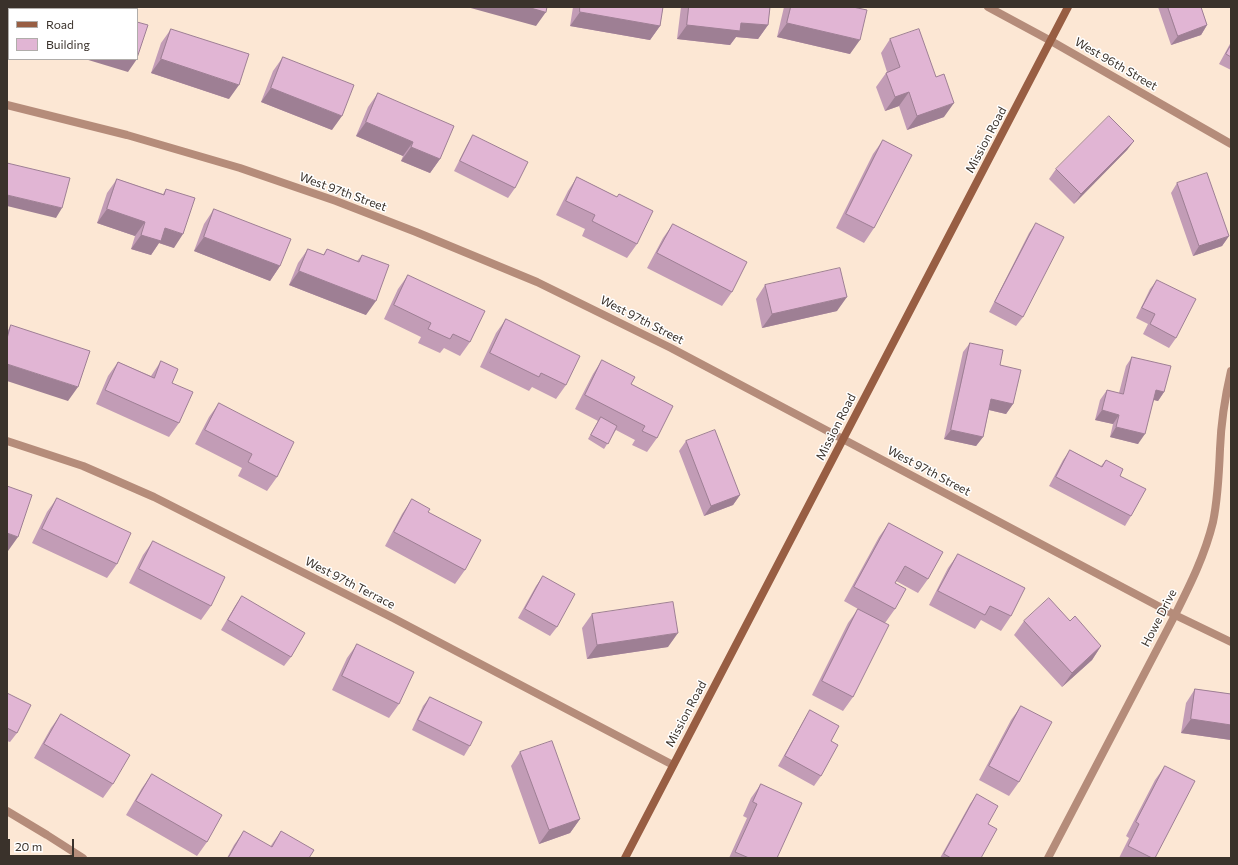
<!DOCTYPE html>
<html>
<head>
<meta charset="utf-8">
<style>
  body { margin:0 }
  #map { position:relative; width:1238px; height:865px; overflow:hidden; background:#fce7d4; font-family:Commissioner,sans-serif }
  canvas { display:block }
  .frame { position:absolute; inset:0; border:8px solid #3a322b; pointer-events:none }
  .legend { position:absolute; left:8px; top:8px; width:130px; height:52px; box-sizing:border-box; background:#fff; border:1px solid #b0adaa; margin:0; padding:5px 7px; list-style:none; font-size:12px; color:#3a322b }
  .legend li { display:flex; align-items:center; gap:8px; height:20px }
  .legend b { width:20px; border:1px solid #b0adaa }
  .scale { position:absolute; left:8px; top:839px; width:66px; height:18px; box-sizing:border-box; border:2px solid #3a322b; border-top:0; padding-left:5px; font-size:12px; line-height:14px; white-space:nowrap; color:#3a322b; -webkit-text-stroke:3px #fff; paint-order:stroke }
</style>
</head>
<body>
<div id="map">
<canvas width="1238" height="865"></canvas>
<div class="frame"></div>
<ul class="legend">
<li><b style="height:5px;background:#985e43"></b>Road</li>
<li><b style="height:11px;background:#e1b5d4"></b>Building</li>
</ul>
<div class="scale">20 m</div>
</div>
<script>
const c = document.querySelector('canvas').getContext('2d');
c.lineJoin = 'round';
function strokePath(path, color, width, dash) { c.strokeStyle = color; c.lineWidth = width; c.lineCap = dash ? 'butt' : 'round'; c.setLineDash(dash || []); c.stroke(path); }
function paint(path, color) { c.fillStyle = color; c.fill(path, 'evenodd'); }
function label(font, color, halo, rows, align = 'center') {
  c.font = font + ' Commissioner,sans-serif'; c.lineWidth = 3; c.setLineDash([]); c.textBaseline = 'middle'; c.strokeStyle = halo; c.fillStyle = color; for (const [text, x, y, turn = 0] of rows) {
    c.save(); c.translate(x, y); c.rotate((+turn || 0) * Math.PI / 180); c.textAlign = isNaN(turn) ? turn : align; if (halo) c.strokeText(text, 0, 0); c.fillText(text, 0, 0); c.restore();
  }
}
strokePath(new Path2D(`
  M988,7L1051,41L1231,144
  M7,105L127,135L240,168L336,201L416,232L537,282L671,348L1175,615L1231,642
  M7,441L83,466L154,497L393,618L673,765
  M7,811L47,835L83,858
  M1048,858L1175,615C1190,585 1205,555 1213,522C1218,498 1219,474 1220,449C1221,422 1225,397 1231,371`), '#b58c7a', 8);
strokePath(new Path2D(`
  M625,858L1068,7`), '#985e43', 8);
paint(new Path2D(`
  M61,7H90L96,9H60Z
  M573,7H663L660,26L650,40L570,26Z
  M681,7H770L768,25L758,39L736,37L730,45L677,39Z
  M784,7H853L850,54L777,37Z
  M1158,7H1201L1207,25L1201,35L1171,45Z
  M171,29L229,99L151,73L161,43Z
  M890,39L944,117L907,130L899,106L885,111L876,87L886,73L887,72L881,53Z
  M1231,42V70L1219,64Z
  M283,57L332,130L261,102L273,71Z
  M378,93L440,159L430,173L401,161L403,156L356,136L368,107Z
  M473,135L515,188L508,198L454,171L467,145Z
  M883,140L874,228L864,243L836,228L873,154Z
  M1134,141L1127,150L1074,204L1049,179L1056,169Z
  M577,177L617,197L637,244L627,258L582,236L585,229L556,215L568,191Z
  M117,179L163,194L166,189L174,248L159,243L151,255L131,249L135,236L97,223L107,193Z
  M1177,183L1229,236L1222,246L1193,256L1171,193Z
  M214,209L280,266L270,281L194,251L204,224Z
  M1036,223L1023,317L1016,326L989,312L1029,233Z
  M673,224L732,292L722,306L647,268L663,238Z
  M308,249L323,255L327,249L357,261L362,255L366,315L289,285L298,263Z
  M408,275L470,342L460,356L444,348L440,353L418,343L421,337L384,319L398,289Z
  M1157,280L1176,338L1169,348L1143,334L1148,324L1136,318L1150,289Z
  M765,285L837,311L762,328L756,299Z
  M506,319L566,385L556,399L532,387L529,391L480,367L496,333Z
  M11,325L7,339V332Z
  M970,343L1000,365L1013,404L1006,414L989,410L983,437L976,446L944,439L963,352Z
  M1132,357L1164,392L1158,401L1154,400L1138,444L1110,437L1113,424L1095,420L1100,400L1107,390L1119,393L1126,366Z
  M602,360L631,384L657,438L647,452L632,445L635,440L616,430L604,449L588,439L598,421L575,409L593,374Z
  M161,361L172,383L179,423L169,437L96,404L108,376L118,362L151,376Z
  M219,403L277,477L267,491L238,476L242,468L195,444L209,417Z
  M686,441L740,495L733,505L704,516L679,451Z
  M1070,450L1101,466L1106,460L1120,476L1131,516L1125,526L1049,486L1063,460Z
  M57,498L117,564L107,578L32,543L47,512Z
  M412,499L428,512L465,570L455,584L385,546L402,514Z
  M889,523L928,579L918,593L896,581L895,583V609L885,623L853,697L843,711L812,695L848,623L858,609L874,618L844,601L879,537Z
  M153,541L211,606L201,620L129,583L143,555Z
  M958,554L1011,616L1001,631L981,620L975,629L929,605L948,568Z
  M543,576L557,627L550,636L518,618L536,586Z
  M242,596L291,657L284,666L221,630L235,606Z
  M592,614L668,647L587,659L582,628Z
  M1024,621H1070L1101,646L1092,660L1062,687L1014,635Z
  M357,644L399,704L389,718L332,690L347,658Z
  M1195,689L1231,694V740L1181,733L1186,703Z
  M7,693L17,733L10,742L7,741Z
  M430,697L470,746L464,756L412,730L423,706Z
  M1021,706L1019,782L1009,796L979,780L1011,720Z
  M810,710L831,741L821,776L814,786L778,766L804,720Z
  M61,714L113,784L103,798L34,758L51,728Z
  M520,752L580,819L570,833L539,844L511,766Z
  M1165,766L1155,858H1119L1129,838L1126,836L1155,780Z
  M152,774L207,842L197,856L126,815L142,788Z
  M761,784L777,858H729L747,818L743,816L751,798Z
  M977,794L988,824L981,858H940L970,804Z
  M244,831L270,847L281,831L309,858H227L234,845Z`), '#c29cb6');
paint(new Path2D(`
  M467,7H528L546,12L536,26Z
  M580,12L660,26L650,40L570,26Z
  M741,23L768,25L758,39L736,37L730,45L677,39L687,25Z
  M787,23L860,40L850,54L777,37Z
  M1207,25L1201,35L1171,45L1178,36Z
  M85,59H137L128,72Z
  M161,59L239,85L229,99L151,73Z
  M271,88L342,116L332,130L261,102Z
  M909,92L899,106L885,111L895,97Z
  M954,103L944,117L907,130L917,116Z
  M366,122L413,142L403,156L356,136Z
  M1134,141L1127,150L1074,204L1081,194Z
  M411,147L440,159L430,173L401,161Z
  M7,195L62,208L56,218L7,206Z
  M107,209L145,222L135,236L97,223Z
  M165,228L183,234L174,248L159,243L151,255L131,249L141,235Z
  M1229,236L1222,246L1193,256L1199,246Z
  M204,237L280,266L270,281L194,251Z
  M299,271L376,301L366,315L289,285Z
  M847,297L837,311L762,328L772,314Z
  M7,364L78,387L68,401L7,381Z
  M1156,390L1164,392L1158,401L1150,399Z
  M991,399L1013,404L1006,414L985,409Z
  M1102,410L1119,415L1113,424L1095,420Z
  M1116,427L1145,434L1138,444L1110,437Z
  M951,430L983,437L976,446L944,439Z
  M740,495L733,505L704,516L711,506Z
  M7,533L18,537L8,551H7Z
  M678,633L668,647L587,659L597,645Z
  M1101,646L1092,660L1062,687L1072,673Z
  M1191,719L1231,725V740L1181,733Z
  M580,819L570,833L539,844L549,830Z`), '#9e7f94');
const building = new Path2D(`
  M64,7H90L96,9H64Z
  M528,7H547L546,12Z
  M580,7H663L660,26L580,12Z
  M689,7H770L768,25L741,23L740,31L687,25Z
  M791,7H853L867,10L860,40L787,23Z
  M1168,7H1201L1207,25L1178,36Z
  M137,22L148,25L137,58Z
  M171,29L249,54L239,85L161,59Z
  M919,29L936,77L944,74L954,103L917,116L909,92L895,97L886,73L900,67L890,39Z
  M1231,45V57L1226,54Z
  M283,57L354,85L342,116L271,88Z
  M378,93L454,126L440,159L411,147L413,142L366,122Z
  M1109,116L1134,141L1081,194L1056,169Z
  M473,135L528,162L515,188L460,161Z
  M883,140L912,155L874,228L846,214Z
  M7,163L70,178L62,208L7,195Z
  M1207,173L1229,236L1199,246L1177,183Z
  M577,177L617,197L619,194L653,211L637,244L592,221L595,215L566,201Z
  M117,179L164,195L166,189L195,198L183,234L165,228L161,241L141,235L145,222L107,209Z
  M214,209L291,239L280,266L204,237Z
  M1036,223L1064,237L1023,317L995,302Z
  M673,224L747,262L732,292L657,253Z
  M308,249L324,255L327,249L359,262L362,255L389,265L376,301L299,271Z
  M840,268L847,297L772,314L765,285Z
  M408,275L485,311L470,342L453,334L450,339L428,329L431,323L394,305Z
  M1157,280L1196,299L1176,338L1150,324L1155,314L1142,308Z
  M506,319L580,356L566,385L541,373L539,377L490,353Z
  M11,325L90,351L78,387L7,364V339Z
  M970,343L1003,350L1000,365L1021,370L1013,404L991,399L983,437L951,430Z
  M1132,357L1171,366L1164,392L1156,390L1145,434L1116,427L1119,415L1102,410L1107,390L1123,394Z
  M602,360L635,377L631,384L673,406L657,438L642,431L645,426L585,395Z
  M161,361L178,369L172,383L193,392L179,423L105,390L118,362L154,378Z
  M219,403L294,442L277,477L248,462L252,454L205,430Z
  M601,417L617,426L608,444L591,435Z
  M715,430L740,495L711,506L686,441Z
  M1070,450L1102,467L1106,460L1123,469L1120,476L1146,489L1131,516L1056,477Z
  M7,486L32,495L18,537L7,533Z
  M57,498L131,533L117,564L42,529Z
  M412,499L430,509L428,512L481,540L465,570L394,532Z
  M889,523L943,552L928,579L905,566L895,583L906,589L895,609L854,587Z
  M153,541L225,577L211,606L139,569Z
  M958,554L1025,588L1011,616L990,606L985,615L938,591Z
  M543,576L575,594L557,627L525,609Z
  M242,596L305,633L291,657L228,620Z
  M1049,598L1070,621L1075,616L1101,646L1072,673L1024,621Z
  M673,602L678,633L597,645L592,614Z
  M858,609L889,625L853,697L822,681Z
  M357,644L414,672L399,704L342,676Z
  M1195,689L1231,694V725L1191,719Z
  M7,693L31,705L17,733L7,728Z
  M430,697L482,722L470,746L418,720Z
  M1021,706L1052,722L1019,782L989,766Z
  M810,710L839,726L831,741L838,745L821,776L785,756Z
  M61,714L130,755L113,784L44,744Z
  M552,741L580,819L549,830L520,752Z
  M1165,766L1195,781L1155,858H1152L1128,846L1139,824L1136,822Z
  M152,774L222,815L207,842L136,801Z
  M761,784L802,803L777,858H749L735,852L757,804L753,802Z
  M977,794L998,806L988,824L997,829L981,858H951L944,854Z
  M244,831L272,847L281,831L314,850L309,858H230L229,857Z`);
paint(building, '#e1b5d4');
strokePath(building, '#9e7f94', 1);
label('12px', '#3a322b', '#fff', [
  ["West 96th Street",1116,64,30],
  ["Mission Road",986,140,-62],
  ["West 97th Street",343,192,20],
  ["West 97th Street",642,320,27],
  ["Mission Road",836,427,-63],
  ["West 97th Street",929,471,28],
  ["West 97th Terrace",350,583,27],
  ["Howe Drive",1159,618,-63],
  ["Mission Road",686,714,-62]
]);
</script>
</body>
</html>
